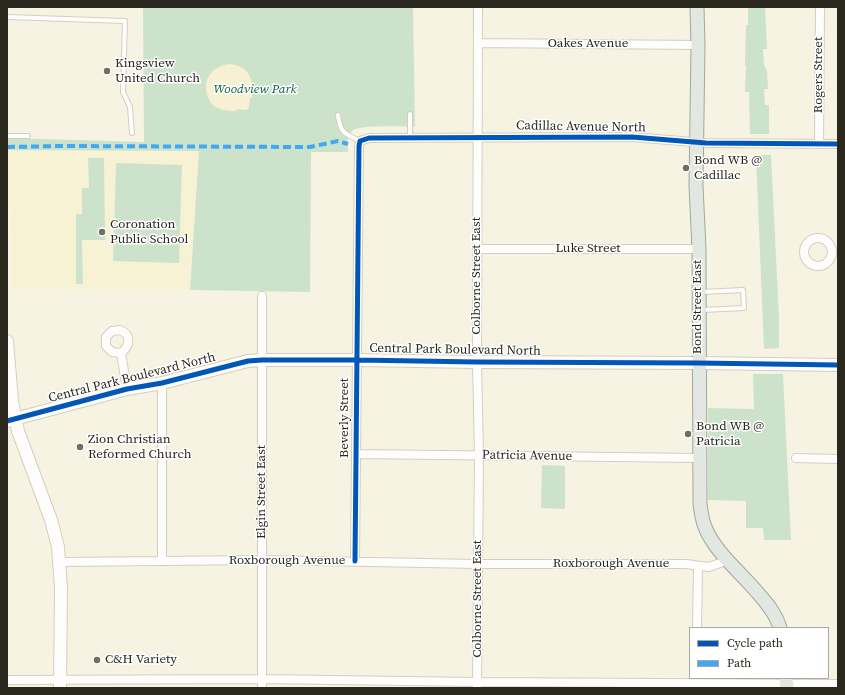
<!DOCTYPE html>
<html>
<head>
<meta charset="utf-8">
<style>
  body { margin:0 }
  #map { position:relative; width:845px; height:695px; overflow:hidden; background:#f7f3e2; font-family:"Source Serif 4",serif }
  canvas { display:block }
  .frame { position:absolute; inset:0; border:8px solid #2a281d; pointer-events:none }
  .legend { position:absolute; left:689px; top:627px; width:140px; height:52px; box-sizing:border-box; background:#fff; border:1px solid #aaa9a5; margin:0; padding:5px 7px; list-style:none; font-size:12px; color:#2a281d }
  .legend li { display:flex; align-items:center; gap:8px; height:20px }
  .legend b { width:20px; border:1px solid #aaa9a5 }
</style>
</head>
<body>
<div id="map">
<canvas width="845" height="695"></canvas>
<div class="frame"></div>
<ul class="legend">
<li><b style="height:5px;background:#0057b8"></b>Cycle path</li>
<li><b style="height:5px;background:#3fa9f5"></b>Path</li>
</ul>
</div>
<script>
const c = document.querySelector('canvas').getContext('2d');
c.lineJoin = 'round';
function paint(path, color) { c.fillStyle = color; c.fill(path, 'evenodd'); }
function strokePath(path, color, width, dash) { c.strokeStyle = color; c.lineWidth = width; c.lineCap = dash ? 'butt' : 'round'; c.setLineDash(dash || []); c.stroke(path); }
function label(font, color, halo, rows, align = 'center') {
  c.font = font + ' "Source Serif 4",serif'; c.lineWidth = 3; c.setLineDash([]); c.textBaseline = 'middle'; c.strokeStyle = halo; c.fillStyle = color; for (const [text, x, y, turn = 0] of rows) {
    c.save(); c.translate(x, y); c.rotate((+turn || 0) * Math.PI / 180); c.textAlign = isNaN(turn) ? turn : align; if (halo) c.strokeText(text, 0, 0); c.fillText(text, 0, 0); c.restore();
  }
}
paint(new Path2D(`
  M7,150L199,151L190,290L12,289Z`), '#f8f2d5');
paint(new Path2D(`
  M143,7H413L415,127C403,127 360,124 352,131C346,137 348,145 348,152H311L310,292L190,290L199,151L7,150V138L144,142Z
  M748,7H765L767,49H763L764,65L767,71L768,89H764L765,105H769V134H750L749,92H745L746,66L745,65L746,25H748Z
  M756,155H771L779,318V348L764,349Z
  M88,158H104L105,240H82L83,284H76V214H82V188H89Z
  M116,163L182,165L179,263L113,261Z
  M753,374H783L791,540H764L763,528H746V501L708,500V408L754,409Z
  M542,465L565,466V509L541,508Z`), '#cce2cb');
paint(new Path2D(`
  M230,64C251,67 253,80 252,98H250L249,108L246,110L237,109L236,111C230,111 223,111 218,108C213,106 210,102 208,97C201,80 213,65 230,64Z`), '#f8f0d4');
const lane = new Path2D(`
  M7,17L125,21L123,92L130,107L132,133
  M338,115C340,133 345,134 360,141
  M7,136H28
  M410,138V114
  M701,292L743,290L744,308L702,310`);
const street = new Path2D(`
  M478,43L698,45
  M819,144L820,7
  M804 252a14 14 0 1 1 28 0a14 14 0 1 1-28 0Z
  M477,249H699
  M121,353C130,346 132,335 120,330L112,331L106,337V346L112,352L121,353L127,389
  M162,383V561
  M356,454L699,458
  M796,458L838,459
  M355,561L359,146L360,141L369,138L632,137L706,143L838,144
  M60,562L262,560L478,564H686L709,567L728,560
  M697,628L698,566
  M7,680L262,679L477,682L838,684
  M262,688V296
  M477,688L479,455L477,362L478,7`);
const secondary = new Path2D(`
  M7,341L12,401L18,431L51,520L58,547L61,588L60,688
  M7,421L127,389L162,383L248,361L262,360H357L477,362L698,363L838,365`);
const primary = new Path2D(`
  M697,7L698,45L696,186L699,249L700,504C701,512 702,520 705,527C714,551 741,573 757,592C767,603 776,614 780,628
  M786,678L787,688`);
strokePath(lane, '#d2cfc2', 6);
strokePath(street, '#d2cfc2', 10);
strokePath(secondary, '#d2cfc2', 14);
strokePath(primary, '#a1a99c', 15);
strokePath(lane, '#fefdfb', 4);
strokePath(street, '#fefdfb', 8);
strokePath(secondary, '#fefdfb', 12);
strokePath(primary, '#e2e7e1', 13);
strokePath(new Path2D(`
  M7,147L61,146L310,147L338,141L348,144`), '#3fa9f5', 4, [8, 4]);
strokePath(new Path2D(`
  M7,421L127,389L162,383L248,361L262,360H357L477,362L698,363L838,365
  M355,561L359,146L360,141L369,138L632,137L706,143L838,144`), '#0057b8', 5);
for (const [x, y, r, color] of [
  [107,71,4,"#726f62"],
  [686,168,4,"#726f62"],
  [102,232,4,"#726f62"],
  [688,434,4,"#726f62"],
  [80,447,4,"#726f62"],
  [97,660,4,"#726f62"]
]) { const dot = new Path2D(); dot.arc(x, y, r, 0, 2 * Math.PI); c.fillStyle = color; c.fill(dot); strokePath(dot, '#fff', 1.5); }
label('13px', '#2a281d', '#fff', [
  ["Oakes Avenue",588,44],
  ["Rogers Street",819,75,-90],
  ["Cadillac Avenue North",581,127,1],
  ["Luke Street",588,249],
  ["Colborne Street East",477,276,-90],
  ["Bond Street East",698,307,-90],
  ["Central Park Boulevard North",455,350,1],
  ["Central Park Boulevard North",132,378,-14],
  ["Beverly Street",345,418,-90],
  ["Patricia Avenue",527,456,1],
  ["Elgin Street East",262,492,-90],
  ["Roxborough Avenue",287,561],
  ["Roxborough Avenue",611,564],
  ["Colborne Street East",478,599,-90]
]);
label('13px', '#2a281d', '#fff', [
  ["Kingsview",115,64],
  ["United Church",115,79],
  ["Bond WB @",694,161],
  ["Cadillac",694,176],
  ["Coronation",110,225],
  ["Public School",110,240],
  ["Bond WB @",696,427],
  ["Patricia",696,442],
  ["Zion Christian",88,440],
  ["Reformed Church",88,455],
  ["C&H Variety",105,660]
], 'left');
label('italic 13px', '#09633b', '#fff', [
  ["Woodview Park",255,90]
]);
</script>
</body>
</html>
